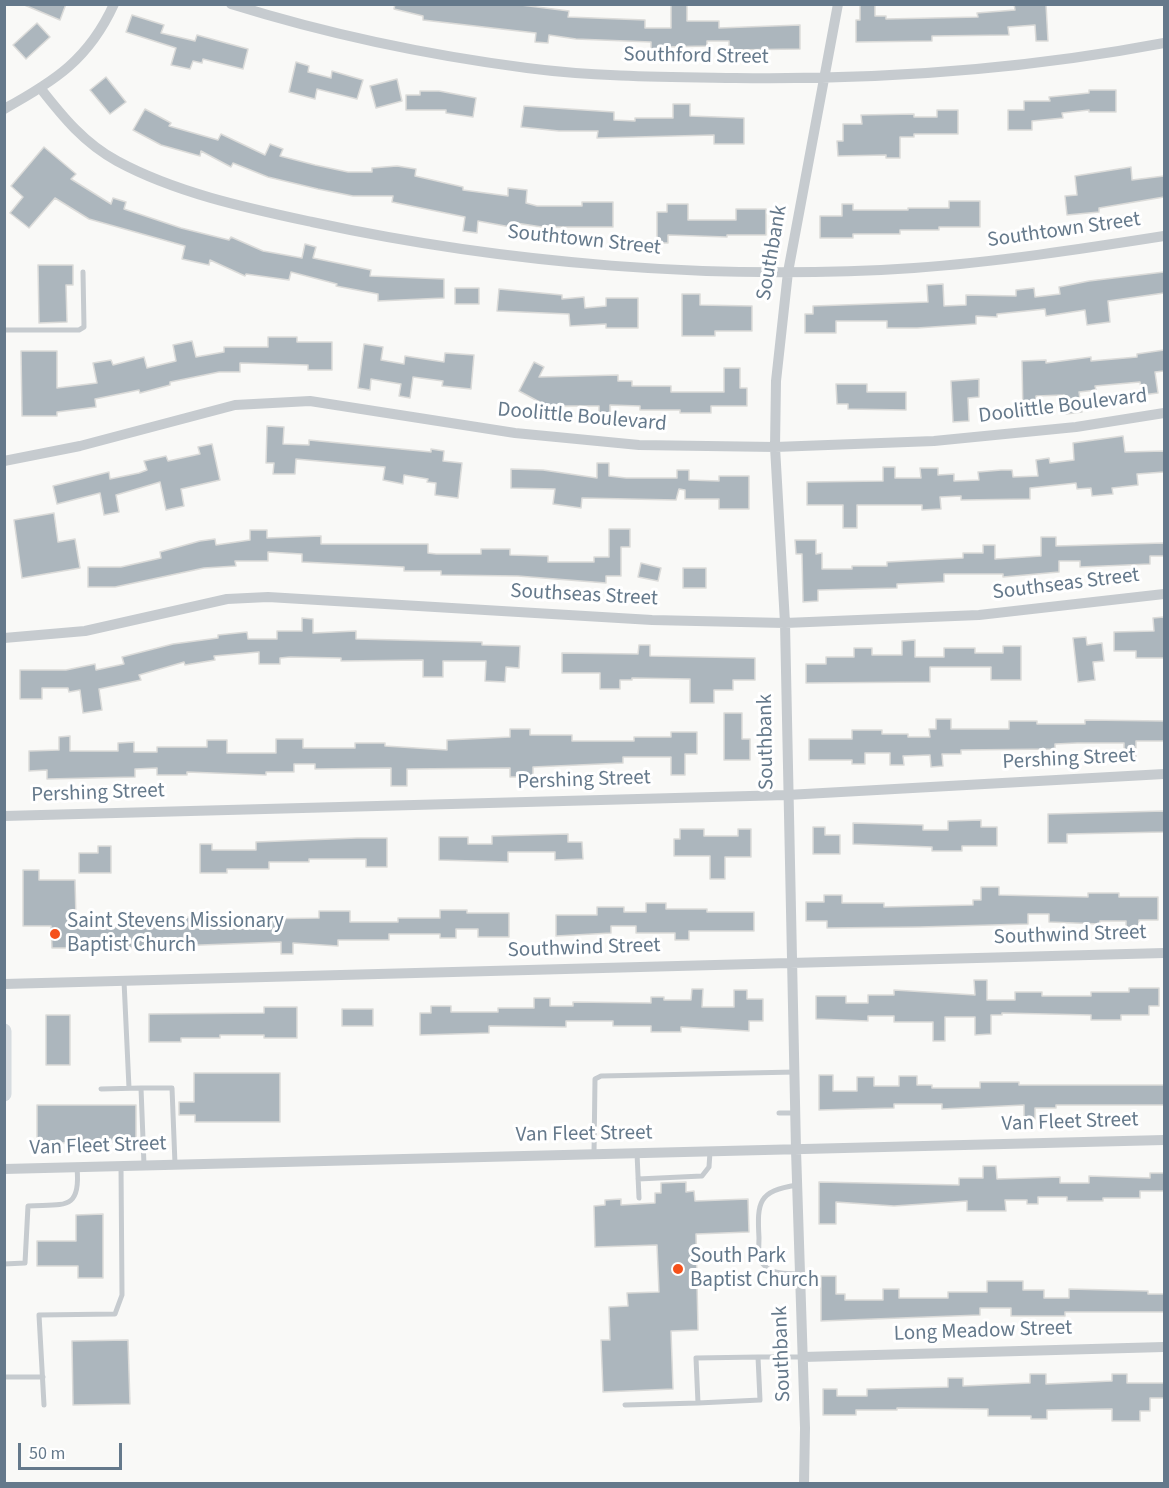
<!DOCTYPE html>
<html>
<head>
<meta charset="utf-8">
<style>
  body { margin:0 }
  #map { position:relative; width:1169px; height:1488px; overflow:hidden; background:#f9f9f7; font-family:"Source Sans 3",sans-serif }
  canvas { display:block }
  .frame { position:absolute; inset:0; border:6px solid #65798b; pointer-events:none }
  .scale { position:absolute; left:18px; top:1443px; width:104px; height:27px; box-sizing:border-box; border:3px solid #65798b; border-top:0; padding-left:8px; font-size:18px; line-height:21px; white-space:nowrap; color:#65798b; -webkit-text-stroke:4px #fff; paint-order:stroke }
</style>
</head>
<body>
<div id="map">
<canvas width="1169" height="1488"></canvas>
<div class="frame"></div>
<div class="scale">50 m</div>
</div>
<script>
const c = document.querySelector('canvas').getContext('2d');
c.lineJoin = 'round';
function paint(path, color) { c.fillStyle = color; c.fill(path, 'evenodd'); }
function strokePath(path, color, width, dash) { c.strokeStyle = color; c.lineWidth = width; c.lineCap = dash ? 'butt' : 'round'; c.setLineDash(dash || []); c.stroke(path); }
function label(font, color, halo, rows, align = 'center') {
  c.font = font + ' "Source Sans 3",sans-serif'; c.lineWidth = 6; c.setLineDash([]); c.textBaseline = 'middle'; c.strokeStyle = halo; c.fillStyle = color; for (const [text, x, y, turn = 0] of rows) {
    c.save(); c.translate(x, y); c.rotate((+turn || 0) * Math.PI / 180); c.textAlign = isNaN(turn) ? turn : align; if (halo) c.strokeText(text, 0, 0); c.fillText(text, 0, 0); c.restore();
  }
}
const building = new Path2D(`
  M22,4H66L60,20Z
  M395,4L521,5L569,11L568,17L645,20V28H671V4H687V21H719V28L800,25V49L729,50V41H707V46L662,47V58H651V42L576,39L549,35L548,43L535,42L536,33L423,20V16L394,9Z
  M860,4H875V16H886V19L978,17L977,13L1015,10L1014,4H1046L1048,41H1036L1035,25L1008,27L1009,35L932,36V41L856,42V20H860Z
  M132,15L164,25L161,33L195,41L197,35L248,49L243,69L203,59L202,63L193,61L190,69L171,65L176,48L126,32Z
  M37,23L50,37L26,59L13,45Z
  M296,62L309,66L308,72L331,78L332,71L363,80L357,99L317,89L315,99L289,92Z
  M106,77L126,102L110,114L90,90Z
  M397,79L402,101L376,108L370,86Z
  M1089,90H1116V112H1089V110L1062,113L1063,118L1032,121V130H1008V110H1024V101H1050L1049,97L1089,93Z
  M420,91H439L476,98L473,117L446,113V110H406V95H420Z
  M673,104H690V116L744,118V144H714V135L597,138L598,131H559L521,127L524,106L614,112V120L635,121V118H673Z
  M145,109L171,123L169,126L218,140L221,134L265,155L270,144L283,149L280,156L315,165L348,172H372V168L397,166L416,169L415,176L463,187V190L508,196V188L527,190L526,203L537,206H582V202H613V227H542L516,223V228L478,221L477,233L463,231L465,217L392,202L393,196H353L318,189L268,177L233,163L231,167L201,151L200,156L161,145L133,130Z
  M937,110H958V134H914V137H900V158H886V155L838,156L837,141H843V124H862L861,115L914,114V117H937Z
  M44,147L76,174L71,179L111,204L113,198L126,202L124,209L181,228L229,240L231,237L263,251L302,258L305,244L316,247L313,258L371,270L370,276L444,279V298L378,301V294L336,286L337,284L291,272L289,280L246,274L245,276L210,260L209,265L182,259L185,246L89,219L55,198L29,228L10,213L23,197L11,186Z
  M1131,167L1132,180L1164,176V197L1099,208V212L1067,215L1065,196L1077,195L1075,176Z
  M949,201H980V227H939V230H900V234H853V238H820V216H842V204H853V210H908V208H949Z
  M667,204H688V220H736V209H766V235H727V237L668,235V243H657V212H667Z
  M38,265H73V285H66L67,322L39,323Z
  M1164,272V293L1108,301L1110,322L1087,325L1085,310L1046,316L1045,309L997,314V317L976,316V324L917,328H887V321H836V333H805V314H813V306L928,302L927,285L943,284L944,306L966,305V295L1016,296V290L1034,288L1035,297L1060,294L1059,287L1089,281Z
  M455,288H479V304H455Z
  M499,289L562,295V299L584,297L585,308L606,306V298H638V328H606V324L570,326L569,314L497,311Z
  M682,294H700V305L752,306V331H715V336H682Z
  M268,337H297V342H332V370H308V365L240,363V372H219L170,382V385L140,393L139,390L95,399L96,407L57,412V416H22L21,351H57V388L97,383L93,363L111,360L113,365L144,357L147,368L176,361L173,345L192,341L196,357L224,352V347H268Z
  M364,344L383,347L381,360L404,364L405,356L444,362L445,353L474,355L471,389L442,386L443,381L413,377L410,398L399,396L401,384L371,379L370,390L358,388Z
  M1164,350V371L1155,372L1158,393L1142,395L1140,382L1095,386L1096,390L1079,392L1082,412L1066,414L1064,395L1036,396V415L1023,416L1022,361L1046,360V363L1091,357V361L1137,357V354Z
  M534,362L544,367L539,377L618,375V381H632V386H671V392H724V368H740V388H747V406H711V413H680V410H640V406L610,405V413H599V406H547L519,391Z
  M979,379V397L968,398L969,421L953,422L951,381Z
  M836,384H867V392H906V410L848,409V404H837Z
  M267,426L284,427L283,444L309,445V440L431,452V449L444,451L443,461L462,463L458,498L435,495L436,483L427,482L428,479L404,475L403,484L383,480L385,467L296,459L295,474H273L274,463H266Z
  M1123,436L1125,452L1164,451V472L1137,474L1138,485L1112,488L1113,494L1092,496L1091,488L1077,489L1076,483L1030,488V499L961,500V496L940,497L941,509L922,510V505H857V528H843V505H807V482L883,481V467H895V478H921L920,468H938V475L954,474V481L979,480L978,472L1001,470H1012L1013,477L1038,476L1036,460L1049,458L1050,463L1074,460L1073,443Z
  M212,444L220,480L181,489L184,506L166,510L160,482L116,495L119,512L104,515L100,493L57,504L53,486L109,472L110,479L139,473L147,470L144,461L166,456L168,461L200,454L198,447Z
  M597,463H609V476L626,478H677V470H689V480L719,481V476H749V509H719V499H685V490L679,489L676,500L582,498L581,508L553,504L555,489L511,488V469L543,470L597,478Z
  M54,513L58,542L75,539L80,568L22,578L14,520Z
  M609,529H630V547H621V576H606V583L518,576L441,575V571H404V567L302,562V554L268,552V561H235L236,566L204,568L115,587H88V567H121L161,558L160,552L200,541L215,539L216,545L250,540V530H267V538L321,536V544H428V553L436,554H481V549H510V555L548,556V562H594V557H609Z
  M1041,537H1056V546L1164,543V556H1150V564L1080,567V561H1059V572L1003,577V574H944V582L897,584V588L818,590V601L803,602L802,554H796L795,540H816V554L822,553V569H852V566H887V562L963,558V553H983V545H995V559L1041,556Z
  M641,563L661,568L658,581L638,577Z
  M683,568H706V588H683Z
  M1164,617V658H1136V651H1114V632L1154,631L1153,618Z
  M302,618L313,619V633L356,631V639L482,642V645L520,646L519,668L506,667L505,682L485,681L486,661H443V677H423V660L341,661V658L290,657L280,658V664H259V652L214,656L215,660L185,665L184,662L139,675L141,680L99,689L102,710L83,713L80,690L69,692L68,688H42V699H20V670H66L95,664L96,670L124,664L122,657L173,644L218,638V635L247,632L248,639H277V631H302Z
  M1086,637L1087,645L1102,643L1104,661L1093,662L1095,680L1078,682L1073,638Z
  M915,640V657H944V648H975V653H1003V646H1021V680H991V667H930V682L806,683V664H826V657H854V648H872V655H902V641Z
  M639,645H650V656L755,658V680H733V690H714V703H690V679L632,678V680H620V689H600V673H562V653L638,654Z
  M724,713H742V739H750V760H724Z
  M936,719H951V729H1009V721H1037V724H1085V720L1164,721V741H1136V758H1124V743H1077L1055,744V749L961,750V754H942L943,766L931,767L930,755L903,756L904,765H890V753H865V764H852V760H809V739H852V730H882V734H908V737H930L929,729H936Z
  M510,729H530V735H572V741H634V737H671V732H697V754H685V775H671V757H623V763L533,767V777H510V768L407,769V786H391V768L315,769V764H294V772H266V775L187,772V775H157V768L135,769V777L47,779V770L29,771V751L59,750V737L70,736V751H118V743L134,742V752H157V747H207V740H227V753H276V739H303V748H355V743H385V746L447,750V740L510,737Z
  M1164,811V832L1067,834V843H1048V814Z
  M981,820V827H997V846H962V851H932V847L853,844V823L923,825V830H948V821Z
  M813,827H825V835H840V854H813Z
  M680,829H704V836H738V829H751V857H725V879H710V856H674V839H680Z
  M568,834V842H582L583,859L555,860V852H508V862L439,860V837H468V844H492V836Z
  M357,838H387V867H366V859H309V862H269V869H227V873H200V844H212V850H256V842Z
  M98,846H111V873H79V853H98Z
  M23,870H39V880H75L76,919H110V926H162V917H190V920L319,918V911H350V922H398V918H440V910H467V913H509V937H478V929H456V938H440V934H389V940H338V946L293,943V954H281V942L121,948V938H95V948H52L51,926H23Z
  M981,887H999V895L1088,897V893H1119V897H1158V920H1139L1138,935H1126V921H1100V924L1049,922V914H1028V924L920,927L827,928V921H806V902H824V895H842V903H884V907L973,905V900H981Z
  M646,903H666V909H707V912H754V931H689V940H675V933H636V926H611V933L556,936V915H597V907H624V912H646Z
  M974,980H987V1000H1015V992H1042V996H1091V992H1129V988H1159V1006H1149V1015H1121V1020H1091V1015L1002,1013V1015H991V1034L975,1035V1017H945V1041H933V1022H894V1016H868V1021L816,1019V996H846V1003H868V995H894V990L975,995Z
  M692,989H703L702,1007H734V990H747V999H763V1021H749V1031L681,1027V1032H651V1026H613V1021H566V1027L489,1026V1033L420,1035V1013H431V1006H451V1012H498V1008H534V998H550V1006H573V1002L651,1003V997H664V1000H691Z
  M264,1007H297V1038H264V1035H220V1038H181V1042H149V1014L264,1013Z
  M342,1009H373V1026H342Z
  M46,1015H70V1065H46Z
  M194,1073H280V1122H195V1115H179V1102H194Z
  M819,1075H833V1091H857V1077H874V1086H899V1076H917V1085H932V1088H980V1082H1019V1085H1164V1105H1056V1108H1035V1119H1024V1105L942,1109V1104H894V1108L819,1110Z
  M37,1105H136V1142L37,1143Z
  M983,1166H996L997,1179L1060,1177V1183H1089V1176L1150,1178V1173H1164V1191H1140V1198H1103V1201H1067V1197H1038V1204H1027V1200H1005L1006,1211H967V1201L894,1206L836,1202V1224H819V1182L959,1185V1178H983Z
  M686,1182V1192L694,1191L695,1201L748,1199L749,1232L696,1234L698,1330L671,1331L673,1389L603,1392L601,1340H610L609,1307L628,1306L627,1293L659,1292L657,1245L595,1247L594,1206L605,1205V1200L621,1199V1205L655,1203V1193H661V1183Z
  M103,1214V1278H78V1266H37V1241H76V1215Z
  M821,1276H836V1294H845V1300H883V1289H899V1298H948V1292H987V1281H1023V1290H1044V1298H1069V1289L1148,1291V1294H1164V1312H1065V1316H1011V1308H980V1315L821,1321Z
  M128,1340L130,1404L73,1405L72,1341Z
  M1030,1374H1046V1384L1112,1381V1374H1127V1383H1164V1398H1150V1411H1140V1421H1112V1409L1047,1410V1419H1031V1416H988V1409L897,1408V1410H856V1415H823V1389H837V1396H867V1389L948,1387V1378H963V1386L1030,1383Z`);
paint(building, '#acb6bd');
strokePath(building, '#dbdbd9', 1.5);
strokePath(new Path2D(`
  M4,330H79L84,327L83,272
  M124,981L129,1088
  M141,1088H172L175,1164
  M101,1089L141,1088L144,1165
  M779,1113H796
  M637,1153L639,1198
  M594,1154L595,1079L601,1076L796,1072
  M638,1179L702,1176L709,1167L710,1152
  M797,1185C758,1191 757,1202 759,1238C759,1247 757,1259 764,1265C772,1275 788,1273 799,1274
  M4,1264L25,1263L28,1206C64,1204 81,1211 77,1168
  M758,1357H803
  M4,1377H43
  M44,1405L39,1315L115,1314L122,1295L121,1166
  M625,1405L698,1403L696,1358L758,1357L760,1400L698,1403`), '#c6cbcf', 5);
strokePath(new Path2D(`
  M231,4C327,34 427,55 527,68C596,77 666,77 735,78C880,80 1022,70 1164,43
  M41,89C63,117 84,143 117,161C176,193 247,208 312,222C506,264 716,281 914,268C998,262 1081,249 1164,236
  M4,109C55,81 89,59 114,4
  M4,461L80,446L235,405L310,401L515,433L639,445L775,447L934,441L1076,427L1164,413
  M4,638L85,631L227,599L268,597L652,620L785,623L979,615L1164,594
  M4,816L787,795L1164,774
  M4,984L1164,953
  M4,1169L1164,1140
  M803,1357L1164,1347
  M804,1484L805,1428L796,1150L785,623L775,447L776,381L788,272L838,4`), '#c6cbcf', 10);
strokePath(new Path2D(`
  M4,1031V1094`), '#d6dce0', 15);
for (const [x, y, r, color] of [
  [55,934,6,"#f5511b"],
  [678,1269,6,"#f5511b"]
]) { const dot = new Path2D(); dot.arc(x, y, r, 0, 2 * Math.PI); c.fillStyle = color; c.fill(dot); strokePath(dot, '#fff', 2); }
label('21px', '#65798b', '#fff', [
  ["Southford Street",696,57,1],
  ["Southtown Street",1064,231,-8],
  ["Southtown Street",584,241,6],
  ["Southbank",773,253,-80],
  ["Doolittle Boulevard",1063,407,-7],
  ["Doolittle Boulevard",582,418,5],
  ["Southseas Street",1066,585,-7],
  ["Southseas Street",584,596,3],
  ["Southbank",767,742,-91],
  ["Pershing Street",1069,760,-3],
  ["Pershing Street",584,781,-2],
  ["Pershing Street",98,794,-2],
  ["Southwind Street",1070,936,-2],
  ["Southwind Street",584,949,-2],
  ["Van Fleet Street",1070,1123,-2],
  ["Van Fleet Street",584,1135,-1],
  ["Van Fleet Street",98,1147,-2],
  ["Long Meadow Street",983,1332,-2],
  ["Southbank",783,1354,-92]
]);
label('21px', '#65798b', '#fff', [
  ["Saint Stevens Missionary",67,922],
  ["Baptist Church",67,946],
  ["South Park",690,1257],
  ["Baptist Church",690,1281]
], 'left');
</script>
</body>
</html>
